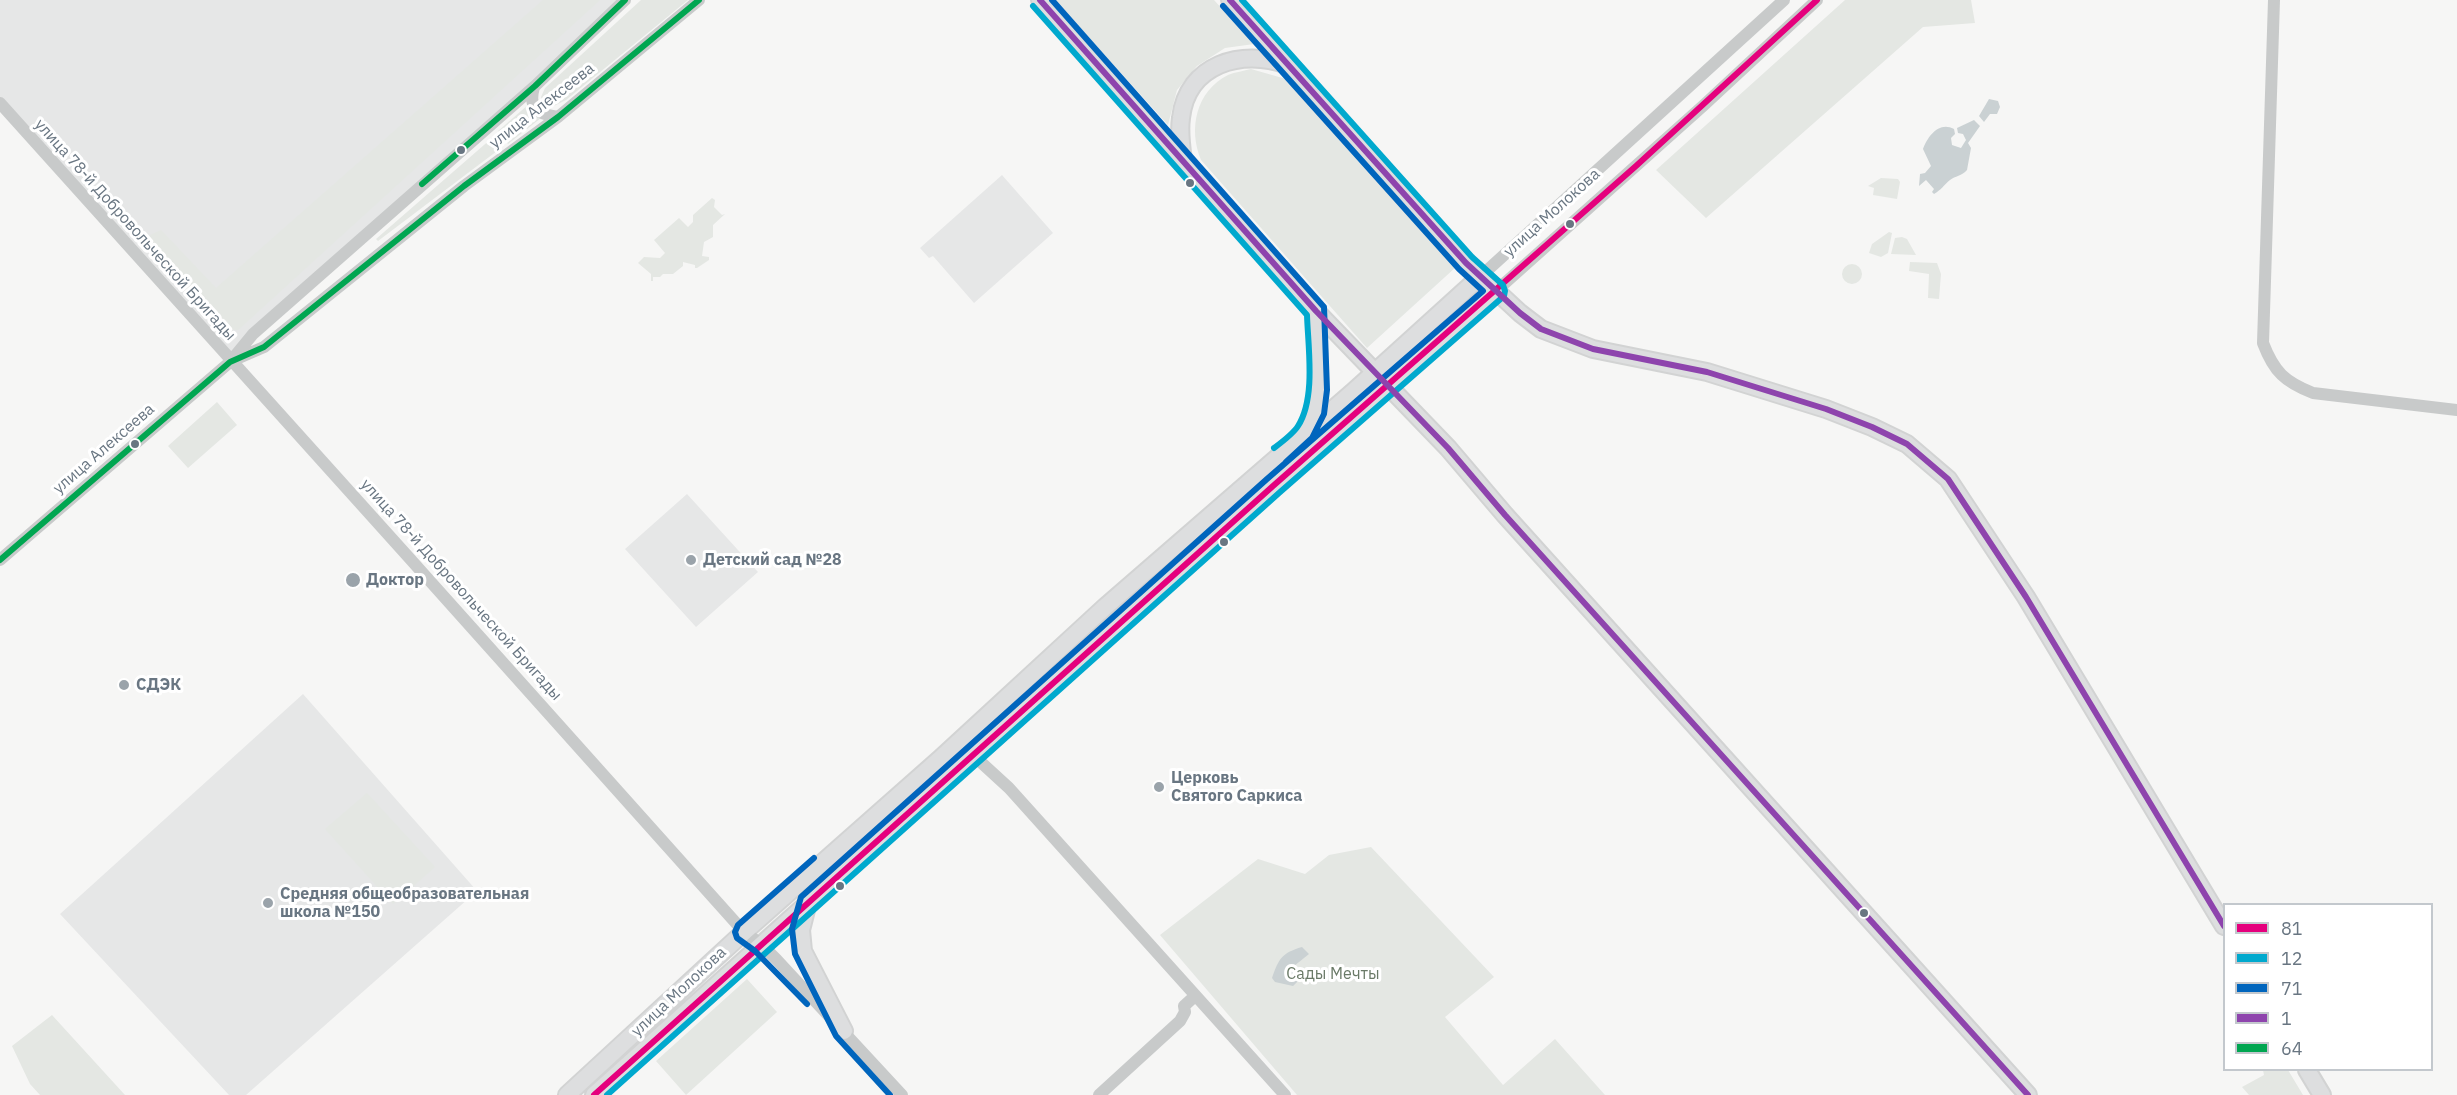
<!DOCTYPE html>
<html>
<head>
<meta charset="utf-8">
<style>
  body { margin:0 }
  #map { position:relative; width:2457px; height:1095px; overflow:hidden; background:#f6f6f5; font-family:"IBM Plex Sans",sans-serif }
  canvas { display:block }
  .legend { position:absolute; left:2223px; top:903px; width:210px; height:168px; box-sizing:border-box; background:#fff; border:2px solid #c3c8cd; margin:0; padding:8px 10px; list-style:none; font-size:18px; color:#697682 }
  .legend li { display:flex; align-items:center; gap:12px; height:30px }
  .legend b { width:30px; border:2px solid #c3c8cd }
</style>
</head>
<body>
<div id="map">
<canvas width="2457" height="1095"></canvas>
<ul class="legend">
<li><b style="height:8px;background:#e5007d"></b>81</li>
<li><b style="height:8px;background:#00a9ce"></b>12</li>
<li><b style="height:8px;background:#0065bd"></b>71</li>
<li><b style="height:8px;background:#8e44ad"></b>1</li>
<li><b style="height:8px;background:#00a651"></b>64</li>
</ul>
</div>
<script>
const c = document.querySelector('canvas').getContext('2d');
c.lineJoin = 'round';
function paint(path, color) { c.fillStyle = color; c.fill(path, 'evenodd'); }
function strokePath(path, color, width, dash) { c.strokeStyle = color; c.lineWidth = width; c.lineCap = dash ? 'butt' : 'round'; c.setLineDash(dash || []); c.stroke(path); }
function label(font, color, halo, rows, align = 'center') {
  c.font = font + ' "IBM Plex Sans",sans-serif'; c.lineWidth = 6; c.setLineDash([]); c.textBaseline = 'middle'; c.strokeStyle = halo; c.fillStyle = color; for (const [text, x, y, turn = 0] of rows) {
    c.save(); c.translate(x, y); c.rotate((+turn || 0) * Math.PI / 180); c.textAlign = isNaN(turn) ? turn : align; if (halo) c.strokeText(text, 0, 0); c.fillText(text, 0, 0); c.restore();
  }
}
paint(new Path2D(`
  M0,0H625L230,362L0,103Z
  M1002,175L1053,233L974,303L933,256L929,258L920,248Z
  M687,494L758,572L696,627L625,549Z
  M303,694L477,891L246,1095H229L60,914Z`), '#e6e7e7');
paint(new Path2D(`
  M543,0H600L238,330L221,328L143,238L161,230L216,288Z
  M641,0H688L566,100L550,108L543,103L541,97L545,88Z
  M1055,0H1214L1254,44L1225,48L1197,66L1177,90L1168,125Z
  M1845,0H1971L1975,23L1923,27L1706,218L1656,170Z
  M1251,69L1286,79L1456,267L1367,348L1201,160C1188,129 1196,91 1228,75C1235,72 1244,71 1251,69Z
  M529,104L541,118L508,144L498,131Z
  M492,138L501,148L378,241L376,239Z
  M1881,178L1898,179L1900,182L1897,199L1873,195L1874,188L1868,186Z
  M712,198L715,200L714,207L722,215L725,214L713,225V237L704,242L702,256L709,257V260L697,268H695V265L683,262V266L673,274H663L660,277H653V281H651V274L638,263L644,257L660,258L665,253L654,240L679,218L688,227L693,222V215Z
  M1889,232L1892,233L1888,253L1881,257L1869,253L1872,244Z
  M1902,237L1907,239L1916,255L1891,254L1895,238Z
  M1910,262L1937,263L1941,274L1939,299L1928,298L1929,274L1909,271Z
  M1842 274a10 10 0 1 1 20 0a10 10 0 1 1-20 0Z
  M217,402L237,425L188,468L168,446Z
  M367,793L435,867L393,904L325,829Z
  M1371,847L1494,977L1445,1017L1503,1085L1555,1039L1605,1095H1297L1160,935L1258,859L1305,874L1329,855Z
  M747,979L777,1012L686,1095L656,1061Z
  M52,1015L125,1095H40L30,1084L12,1046Z
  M2263,1070H2288L2303,1095H2249L2242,1087L2264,1075Z`), '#e4e7e3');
paint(new Path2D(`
  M1989,99L1998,101L2000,107L1997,114H1990L1984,122L1979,116Z
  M1974,120L1980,126L1968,143L1971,148L1967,170C1962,176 1955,176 1950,180C1944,185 1941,190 1934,194L1932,192L1934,189L1926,180L1919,186L1920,174L1925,173L1931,166L1923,149C1928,136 1939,121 1954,129L1955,134L1951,138L1952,145L1961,148L1966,140L1963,134L1958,133L1957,128Z
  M1302,947L1309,954L1294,966L1293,971L1298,981L1293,986L1275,982L1272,978C1279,958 1282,953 1302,947Z`), '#cad1d3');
const major = new Path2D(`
  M1040,0L1316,311L1448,448L1505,515L2028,1095
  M1230,0L1466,263L1520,313L1541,329L1593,349L1707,372L1826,409L1872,427L1907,444L1948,479L2026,597L2224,926
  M1183,160C1181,146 1179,132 1181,118C1187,64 1242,48 1287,65
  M1308,428C1325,392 1317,349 1316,311
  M808,902L801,930L803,951L844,1031
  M2307,1070L2322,1095
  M567,1095L744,932L941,758L1105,607L1354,391L1481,276
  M594,1095L1273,486L1496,291`);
strokePath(major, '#d2d3d3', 20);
strokePath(new Path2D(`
  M2274,0L2263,343C2274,372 2285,382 2313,393L2457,410
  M534,87C528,109 537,114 558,117
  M0,103C247,380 498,654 744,932L761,944L777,960L902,1095
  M1481,276L1784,0
  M1496,291L1704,105L1817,0
  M234,360L264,347L464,186L558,117L699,0
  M0,560L230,362L253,334L535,86L625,0
  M973,755L1009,788L1285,1095
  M1099,1095L1180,1021L1185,1012L1184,1006L1195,996`), '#c8caca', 12);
strokePath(major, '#dddedf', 16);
strokePath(new Path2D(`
  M594,1095L1273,486L1636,166L1817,0`), '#e5007d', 6);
strokePath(new Path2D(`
  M1033,6L1307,315C1308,347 1316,398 1298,426C1293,434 1282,442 1274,448
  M607,1095L1279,493L1504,296L1505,291L1503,285L1472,257L1242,0`), '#00a9ce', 6);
strokePath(new Path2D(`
  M1052,0L1324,307L1327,390L1324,414L1312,438L1286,462
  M807,1004L755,951L737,938L735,932L738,925L814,858
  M890,1095L836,1036L795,954L792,929L801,897L1267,479L1483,291L1459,269L1223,6`), '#0065bd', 6);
strokePath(new Path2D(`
  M1040,0L1316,311L1448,448L1505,515L2028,1095
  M1230,0L1466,263L1520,313L1541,329L1593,349L1707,372L1826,409L1872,427L1907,444L1948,479L2026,597L2224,926`), '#8e44ad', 6);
strokePath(new Path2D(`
  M422,184L535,86L625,0
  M0,560L230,362L264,347L464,186L558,117L699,0`), '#00a651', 6);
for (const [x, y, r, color] of [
  [461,150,5,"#697682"],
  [1190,183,5,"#697682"],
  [1570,224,5,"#697682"],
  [135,444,5,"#697682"],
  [1224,542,5,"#697682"],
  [691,560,6,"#9aa3aa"],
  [353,580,8,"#9aa3aa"],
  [124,685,6,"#9aa3aa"],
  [1159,787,6,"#9aa3aa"],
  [840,886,5,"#697682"],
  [268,903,6,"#9aa3aa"],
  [1864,913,5,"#697682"]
]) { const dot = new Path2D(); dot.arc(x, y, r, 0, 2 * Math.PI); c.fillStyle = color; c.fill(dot); strokePath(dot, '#fff', 2); }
label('16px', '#697682', '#fff', [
  ["улица Алексеева",542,106,-38],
  ["улица Молокова",1552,213,-42],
  ["улица 78-й Добровольческой Бригады",135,230,48],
  ["улица Алексеева",104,449,-41],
  ["улица 78-й Добровольческой Бригады",461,590,48],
  ["улица Молокова",679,992,-43]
]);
label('bold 16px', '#697682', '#fff', [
  ["Детский сад №28",703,560],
  ["Доктор",366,580],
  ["СДЭК",136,685],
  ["Церковь",1171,778],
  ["Святого Саркиса",1171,796],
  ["Средняя общеобразовательная",280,894],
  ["школа №150",280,912]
], 'left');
label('16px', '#6a7a67', '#fff', [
  ["Сады Мечты",1333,974]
]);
</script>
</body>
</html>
